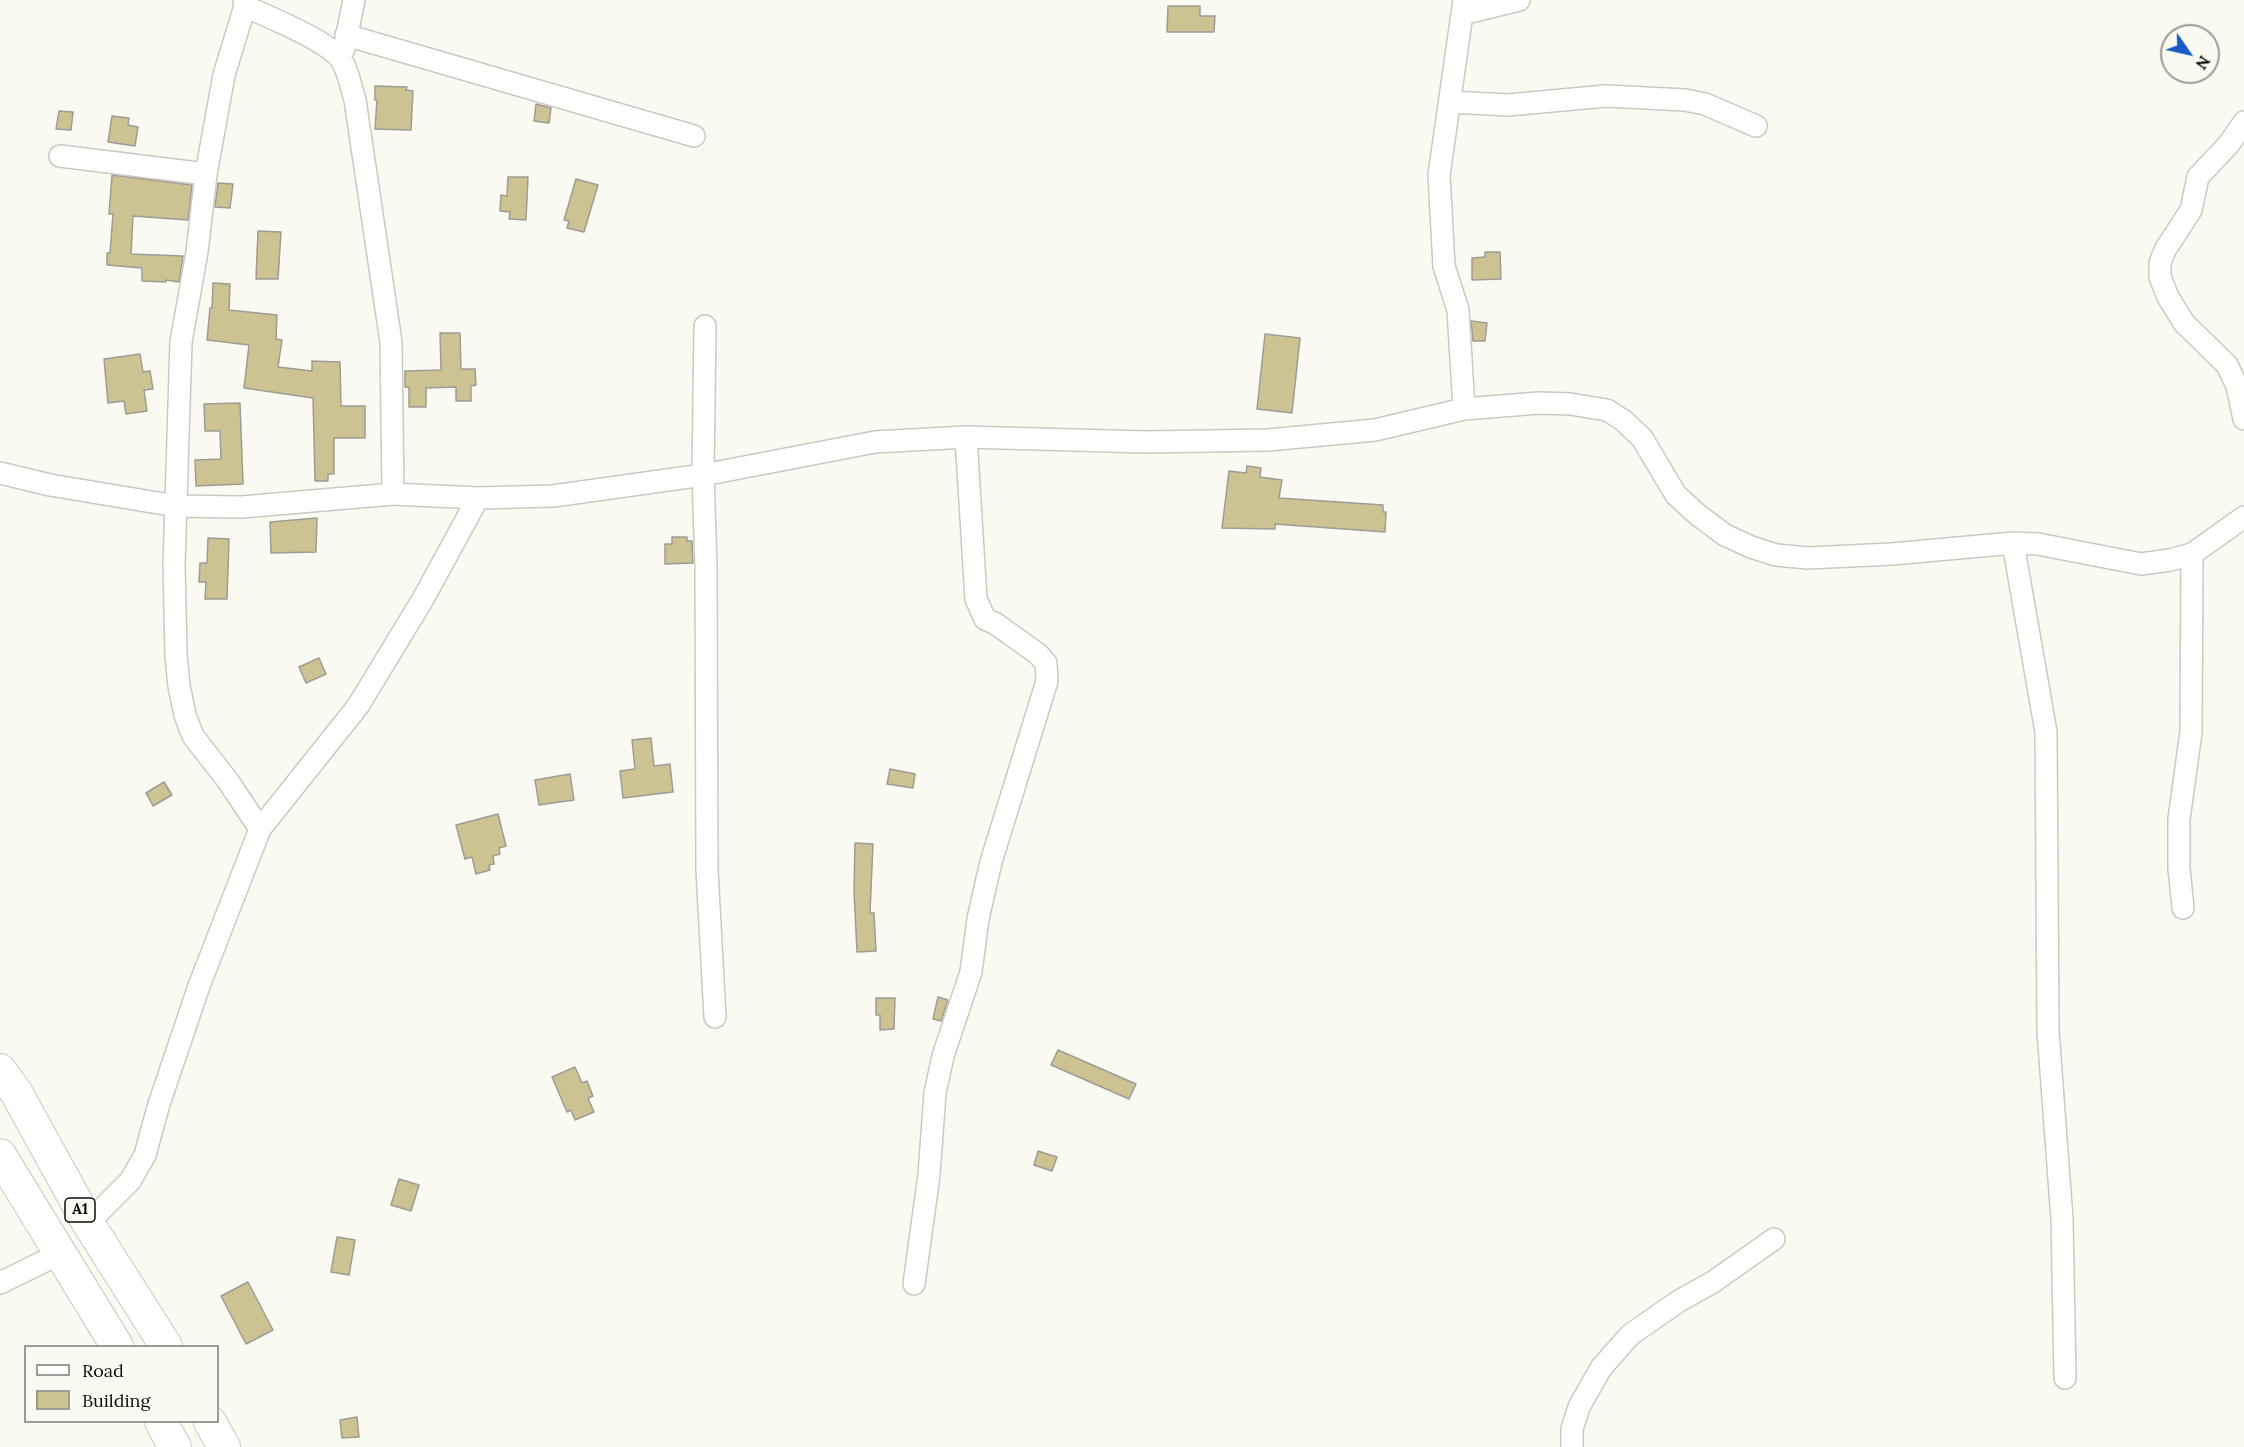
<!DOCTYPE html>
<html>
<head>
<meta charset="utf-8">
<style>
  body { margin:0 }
  #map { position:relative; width:2244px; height:1447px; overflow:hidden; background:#fbfaf2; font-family:Lora,serif }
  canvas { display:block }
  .legend { position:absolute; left:24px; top:1345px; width:195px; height:78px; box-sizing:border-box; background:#fbfaf2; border:2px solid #9b9b95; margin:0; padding:8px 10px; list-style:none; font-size:18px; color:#0c0c0a }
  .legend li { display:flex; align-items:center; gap:12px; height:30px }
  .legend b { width:30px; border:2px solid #9b9b95 }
  .north { position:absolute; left:2160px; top:24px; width:60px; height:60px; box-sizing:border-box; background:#fbfaf2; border:2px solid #9b9b95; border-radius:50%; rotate:124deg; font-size:16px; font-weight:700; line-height:24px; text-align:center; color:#0c0c0a }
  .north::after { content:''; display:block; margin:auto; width:21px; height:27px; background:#185ac5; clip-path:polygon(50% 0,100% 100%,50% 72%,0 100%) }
</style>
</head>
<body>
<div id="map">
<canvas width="2244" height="1447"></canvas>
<ul class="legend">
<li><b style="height:8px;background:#fff"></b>Road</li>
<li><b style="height:16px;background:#cdc291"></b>Building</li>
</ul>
<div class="north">N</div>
</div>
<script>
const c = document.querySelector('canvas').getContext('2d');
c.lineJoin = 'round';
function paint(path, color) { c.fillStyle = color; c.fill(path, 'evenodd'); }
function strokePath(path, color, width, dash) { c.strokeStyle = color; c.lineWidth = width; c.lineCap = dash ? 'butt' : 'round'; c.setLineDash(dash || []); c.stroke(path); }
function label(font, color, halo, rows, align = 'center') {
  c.font = font + ' Lora,serif'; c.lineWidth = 6; c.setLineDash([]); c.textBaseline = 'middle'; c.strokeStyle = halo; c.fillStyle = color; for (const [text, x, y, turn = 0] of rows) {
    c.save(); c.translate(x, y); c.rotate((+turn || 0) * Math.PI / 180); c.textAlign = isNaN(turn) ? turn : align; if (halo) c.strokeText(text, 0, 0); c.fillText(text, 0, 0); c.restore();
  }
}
const building = new Path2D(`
  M1168,6H1200V16H1215L1214,32H1167Z
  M375,86L407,87L406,90L413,91L411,130L375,129L377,100H375Z
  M536,104L551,108L549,123L534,121Z
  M59,111L73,112L71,130L56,129Z
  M112,116L129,118L128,125L138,127L135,146L108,142Z
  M112,175L192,185L188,220L133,216L131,254L183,256L179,282L166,280V282L142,281V268L107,265V253H110L113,214H109Z
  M508,177H528L526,220L509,219L510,212L500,211L501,195L507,196Z
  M576,179L598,185L584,232L567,228L569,221L564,220Z
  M218,183L233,184L230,208L215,207Z
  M258,231L281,232L278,279H256Z
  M1485,252H1500L1501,279L1472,280V258L1485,257Z
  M213,283L230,284L229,310L277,315L276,339L282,340L278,367L312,371V361L340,362L341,406H365V438H334V474H328V481H315L313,398L244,388L249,345L207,340L210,308H212Z
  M1471,321L1487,323L1485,341H1473Z
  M440,333H460L461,369H475L476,385L471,386V401H456V387L426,388V407H409V387H405V371L441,370Z
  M1265,334L1300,338L1292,413L1257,409Z
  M140,354L143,372L150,371L153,389L144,390L147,411L126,414L124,401L108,403L104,359Z
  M240,403L243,484L196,486L195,460L221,459L220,431H205L204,404Z
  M1247,466L1261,468L1260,477L1282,480L1279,498L1383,505V512H1386L1385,532L1275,524V529L1222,528L1229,471L1246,473Z
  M317,518L316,552L271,553L270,522Z
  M672,537H687V541H692L693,563L665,564V544H672Z
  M208,538L229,539L227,599H205L206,582H199L200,563H207Z
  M319,658L326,674L306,683L299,667Z
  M651,738L654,766L670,764L673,792L623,798L620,771L635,769L632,740Z
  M890,769L915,774L913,788L887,784Z
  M570,774L574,800L539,805L535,780Z
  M164,782L172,795L153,806L146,793Z
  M498,814L506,846L499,848L500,854L493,856L494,864L489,865L490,870L476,874L472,857L465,859L456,825Z
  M855,843L873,844L870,913H874L876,951L857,952L854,891Z
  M938,997L948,1000L941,1021L933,1019Z
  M876,998H895L894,1029L880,1030V1015H876Z
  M1058,1050L1136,1084L1129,1099L1051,1065Z
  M575,1067L582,1083L587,1081L593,1096L588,1098L594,1112L575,1120L571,1110L567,1112L552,1077Z
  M1038,1151L1057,1157L1052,1171L1034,1165Z
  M399,1179L419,1185L411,1211L391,1205Z
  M337,1237L355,1240L349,1275L331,1272Z
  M248,1282L273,1330L246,1344L221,1296Z
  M357,1417L359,1437L342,1438L340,1420Z`);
paint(building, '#cdc291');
strokePath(building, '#9d9c96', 1.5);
const minor = new Path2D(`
  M244,0L245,6C268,17 333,42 343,63C349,74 351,88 355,100L391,342L393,494
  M245,6L224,75L206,174L197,252L181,342L174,565L176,655L179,686L185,715L193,736L228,781L260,829
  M1462,14L1519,0
  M346,35L694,136
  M344,49L354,0
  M1450,102L1508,105L1606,96L1685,100L1705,104L1756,126
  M2244,122L2229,144L2198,177L2191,210L2165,250L2160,263V277L2168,297L2184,323L2227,365L2237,386L2244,419
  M60,156L206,174
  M705,326L703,475L706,566L707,870L715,1017
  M1464,409L1458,310L1444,266L1439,175L1464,0
  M0,473L50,485L176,506L242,507L393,494L478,498L553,496L703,475L875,442L966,437L1146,442L1268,440L1375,430L1464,409L1539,403L1570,404L1607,410L1624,421L1642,438L1676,495L1698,515L1725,535L1751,547L1776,555L1808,558L1892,554L2013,543L2038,544L2141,564L2170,560L2192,554L2244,517
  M2013,543L2046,732L2048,1031L2062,1219L2065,1378
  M2183,908L2179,868V819L2191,732L2192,554
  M88,1223L130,1181L145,1155L159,1104L199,986L260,829L358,706L423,599L478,498
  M0,1283L61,1253
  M914,1284L929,1175L935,1093L943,1056L971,972L978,919L991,862L1047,681L1046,663L1038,654L996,624L985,619L976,599L966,437
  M1572,1447V1429L1579,1407L1601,1368L1630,1335L1679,1301L1713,1282L1774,1239`);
const highway = new Path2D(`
  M0,1070L16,1092L88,1223L166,1346
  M0,1155L117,1346
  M161,1422L175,1447
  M210,1422L224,1447`);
strokePath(minor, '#cac9c2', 24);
strokePath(highway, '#cac9c2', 34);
strokePath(minor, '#fff', 21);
strokePath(highway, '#fff', 32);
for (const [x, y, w] of [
  [80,1210,30]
]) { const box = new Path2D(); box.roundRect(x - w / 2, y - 12, w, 24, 4.5); c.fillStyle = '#fbfaf2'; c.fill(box); strokePath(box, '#0c0c0a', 1.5); }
label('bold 15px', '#0c0c0a', null, [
  ["A1",80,1210]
]);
</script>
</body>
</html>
